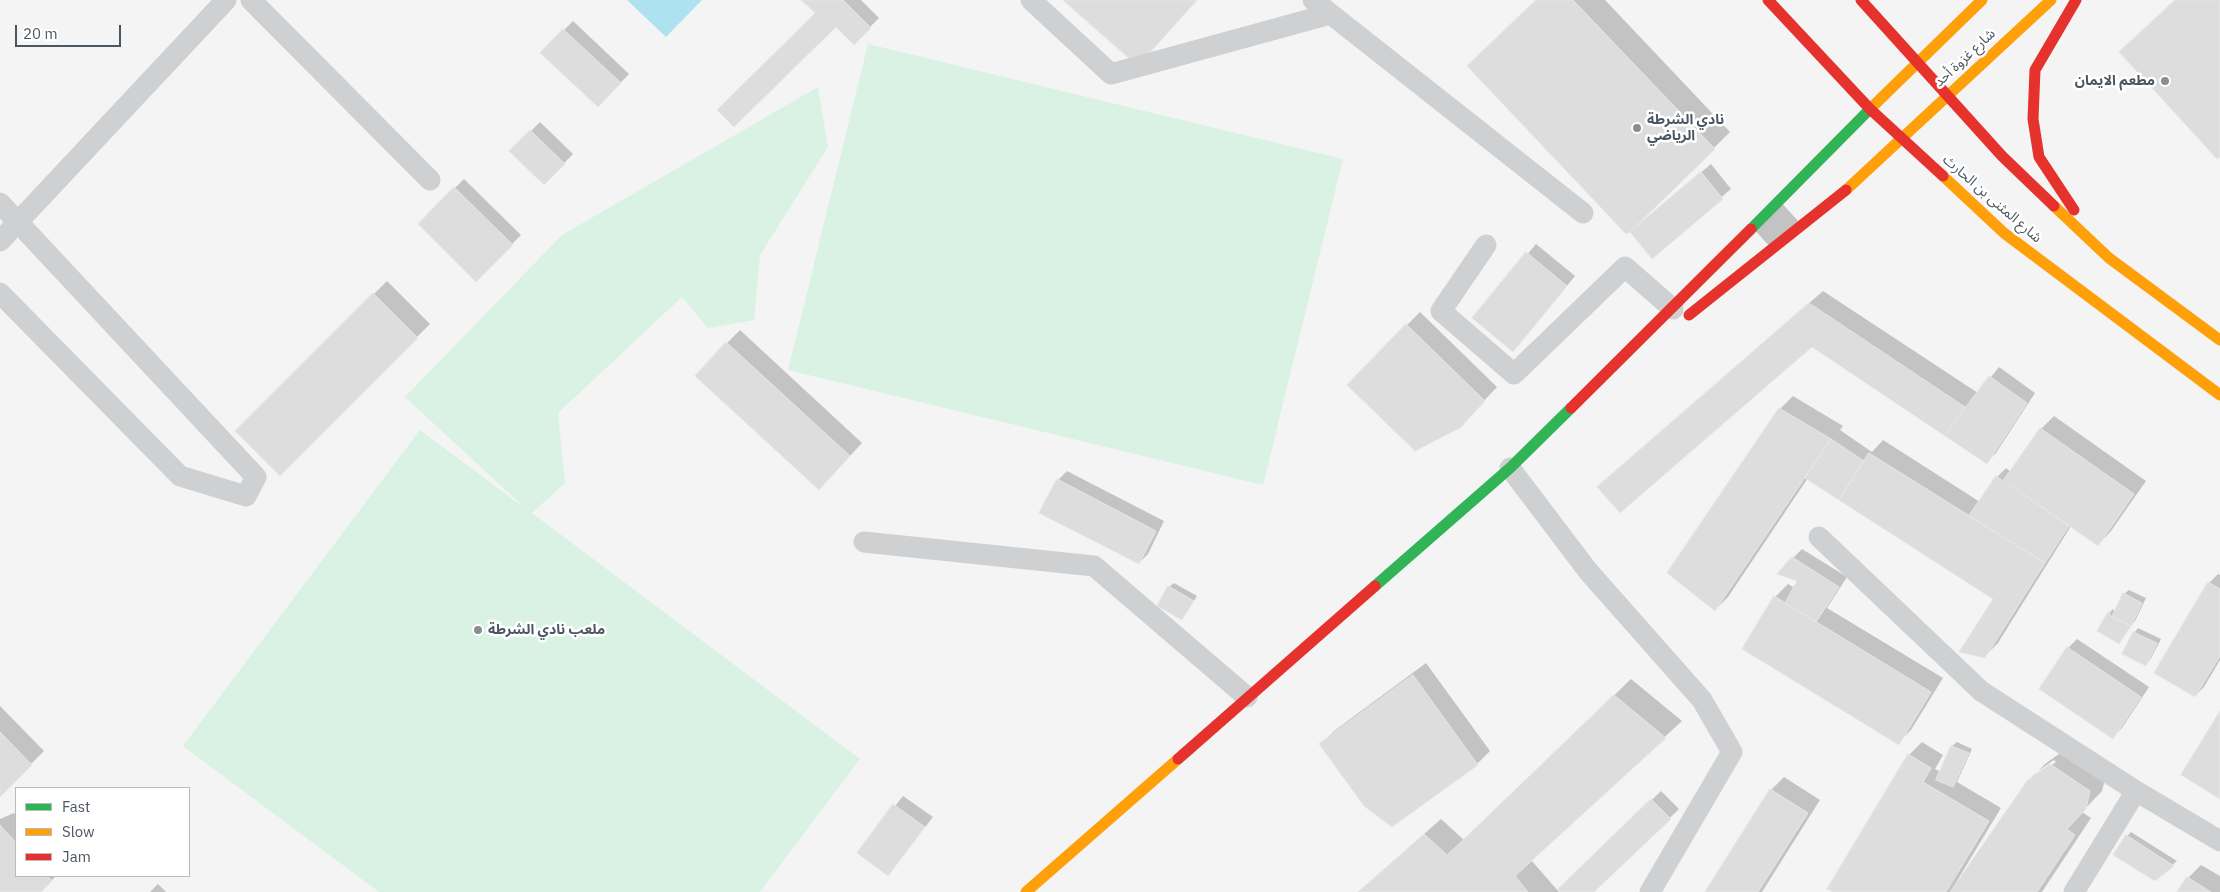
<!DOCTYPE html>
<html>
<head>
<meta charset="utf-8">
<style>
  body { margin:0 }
  #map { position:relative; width:2220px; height:892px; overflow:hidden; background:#f4f4f4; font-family:"IBM Plex Sans",sans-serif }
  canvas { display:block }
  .legend { position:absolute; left:15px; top:787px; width:175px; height:90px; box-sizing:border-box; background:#fff; border:1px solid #b7bbc0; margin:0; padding:6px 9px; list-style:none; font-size:15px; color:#4a5661 }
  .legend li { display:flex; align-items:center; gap:10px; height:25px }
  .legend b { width:25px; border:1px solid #b7bbc0 }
  .scale { position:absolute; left:15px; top:25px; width:106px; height:22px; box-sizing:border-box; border:2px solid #4a5661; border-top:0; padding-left:6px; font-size:15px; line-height:18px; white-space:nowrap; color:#4a5661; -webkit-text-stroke:4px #fff; paint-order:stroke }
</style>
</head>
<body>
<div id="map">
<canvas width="2220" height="892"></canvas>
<ul class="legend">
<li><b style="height:6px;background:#30b455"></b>Fast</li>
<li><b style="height:6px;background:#ff9f0a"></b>Slow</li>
<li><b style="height:6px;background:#e5322d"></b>Jam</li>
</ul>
<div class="scale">20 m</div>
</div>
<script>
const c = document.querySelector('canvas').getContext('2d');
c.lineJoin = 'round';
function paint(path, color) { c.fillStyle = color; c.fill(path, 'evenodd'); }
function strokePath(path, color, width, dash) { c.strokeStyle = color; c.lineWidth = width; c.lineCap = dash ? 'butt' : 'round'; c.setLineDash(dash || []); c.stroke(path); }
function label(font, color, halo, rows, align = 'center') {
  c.font = font + ' "IBM Plex Sans","Noto Sans Arabic",sans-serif'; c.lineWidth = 5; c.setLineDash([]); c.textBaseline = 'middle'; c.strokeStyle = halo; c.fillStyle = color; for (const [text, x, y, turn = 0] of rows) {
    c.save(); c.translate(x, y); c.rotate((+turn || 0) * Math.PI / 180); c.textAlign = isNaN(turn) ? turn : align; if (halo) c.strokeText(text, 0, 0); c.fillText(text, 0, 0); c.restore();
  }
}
paint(new Path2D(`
  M868,44L1343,159L1263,485L788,370Z
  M818,87L828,147L760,255L754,320L708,328L682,297L558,413L565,483L532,513L860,759L760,892H379L183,746L420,430L526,509L405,397L562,235Z`), '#d9f2e3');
paint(new Path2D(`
  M627,0H702L666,37Z`), '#aee2f0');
paint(new Path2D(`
  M803,0H861L879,18L854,43L836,25L816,13Z
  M1065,0H1197L1138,64Z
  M1537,0H1605L1730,132L1636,225L1637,226L1711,164L1731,189L1652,257L1630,231Z
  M573,21L629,74L607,97L564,30Z
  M540,122L573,154L544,184L511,151Z
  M464,179L521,235L476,280L419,224Z
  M1777,198L1800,223L1772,249L1749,224Z
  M1536,244L1575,276L1522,341L1474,317Z
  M387,281L430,324L280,474L237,431Z
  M1823,291L1978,393L1999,367L2035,393L1996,453L1987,462L1812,346L1599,487Z
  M1420,312L1497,387L1459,427L1348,385Z
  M740,330L862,443L832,475L727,343Z
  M1793,396L1843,426L1840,430L1872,452L1883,440L1980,502L1997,477L2006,468L2011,472L2041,429L2054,416L2146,481L2111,531L2098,545L2071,526L1998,643L1985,656L1994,598L1808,478L1728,597L1715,610L1780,409Z
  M1067,471L1164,521L1148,554L1139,563L1058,480Z
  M1802,549L1847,577L1827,608L1943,678L1911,730L1898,743L1775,597L1788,584L1795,588L1799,580L1793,558Z
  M2218,574L2220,575V660L2204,687L2195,696L2209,583Z
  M1174,583L1197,596L1182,619L1169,587Z
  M2129,590L2146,598L2135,621L2119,642L2099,631L2109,613L2113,609L2116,613L2124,594Z
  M2138,628L2161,639L2150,660L2146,664L2124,654L2134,633Z
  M2077,639L2149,687L2122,728L2113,737L2068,648Z
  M1426,663L1490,751L1477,764L1321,744L1334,731Z
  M1631,679L1682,721L1531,860L1559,892H1358L1441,819L1464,840Z
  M0,706L44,751L0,795Z
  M1922,742L1943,755L1935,769L1941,772L1952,746L1957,742L1972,749L1957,782L2001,808L1957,881L1958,882L2028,781L2036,773V776L2056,762L2054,760L2038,771L2045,764L2067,748L2106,774L2102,791L2082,812L2091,818L2042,892H1835L1909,755Z
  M1784,777L1820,800L1762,892H1707L1771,790Z
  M1661,791L1679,809L1593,892H1562L1560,890Z
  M903,796L933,817L888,875L858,853Z
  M14,813L16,816V876H56L39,892H0V819Z
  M2131,832L2177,861L2155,880L2127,836Z
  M2201,865L2220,876V892H2178L2188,878Z
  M158,884L166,892H150Z`), '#0003');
const building = new Path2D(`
  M801,0H843L871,28L854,45L836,27L734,127L717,110L815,13Z
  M1063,0H1197L1138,66Z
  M1536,0H1573L1715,149L1630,232L1626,234L1467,66Z
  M2175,0H2220V157L2217,159L2119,52Z
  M563,29L621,83L598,107L540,53Z
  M530,130L565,164L544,185L509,151Z
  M1701,172L1723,199L1652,259L1630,232Z
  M454,187L513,245L476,282L418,224Z
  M1526,252L1567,286L1513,352L1472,318Z
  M373,293L418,338L280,476L235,431Z
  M1809,303L1965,407L1945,436L1812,347L1620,513L1597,487Z
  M1406,324L1485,401L1460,428L1415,451L1347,385Z
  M726,342L850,456L819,490L695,376Z
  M1989,376L2027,403L1987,464L1945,436Z
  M1779,408L1831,439L1715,611L1667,573Z
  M2040,428L2134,494L2098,546L2004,480Z
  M1831,439L1864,461L1839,500L1805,478Z
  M1869,453L2045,563L1985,658L1959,652L1993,599L1839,500Z
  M1996,476L2069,526L2045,563L1969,516Z
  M1057,479L1156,531L1139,564L1039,513Z
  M1792,557L1839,587L1816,622L1785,603L1797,581L1777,574Z
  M2208,582L2220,589V656L2195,697L2154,673Z
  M1168,586L1194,601L1182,620L1157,606Z
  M2123,593L2142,603L2131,626L2112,617Z
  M1774,596L1931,692L1899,745L1742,649Z
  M2108,612L2112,617L2131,626L2119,644L2097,631Z
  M2133,632L2157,643L2146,666L2122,654Z
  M2067,647L2141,697L2113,739L2039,689Z
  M1413,675L1478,765L1392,827L1364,806L1319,744Z
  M1614,695L1666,738L1515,876L1528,892H1359L1424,834L1447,855Z
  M2220,711V799L2181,775Z
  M0,732L32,765L0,797Z
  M1951,746L1969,753L1953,787L1936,780Z
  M1908,754L1931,768L1923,782L1989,821L1946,892H1833L1827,889Z
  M2050,764L2090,791L2086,809L2067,829L2075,835L2037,892H1950L2027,781Z
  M1770,789L1808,813L1758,892H1705Z
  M1651,799L1671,819L1594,892H1560L1558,889Z
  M893,804L925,827L888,876L857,853Z
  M0,825L16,843V876H47L52,881L41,892H0Z
  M2126,835L2174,866L2155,881L2113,855Z
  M2187,877L2211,892H2177Z`);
paint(building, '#ddddde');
strokePath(building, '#e5e6e7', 1);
strokePath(new Path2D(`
  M251,0L430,180
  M1031,0L1111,74L1330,14
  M1313,0L1583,213
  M0,203L256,477L246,496L180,476L0,293
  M0,241L226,0
  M1486,245L1441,311L1514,374L1625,267L1673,309
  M1510,468L1588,571L1702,700L1732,752L1650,892
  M1819,537L1981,691L2136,791L2220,841
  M864,542L1094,566L1247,697
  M2074,892L2136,791`), '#ced0d2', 21);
strokePath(new Path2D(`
  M1751,229L1870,109
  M1375,586L1510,468L1571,408`), '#30b455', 11);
strokePath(new Path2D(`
  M1870,109L1982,0
  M1901,139L2051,0
  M1943,176L2004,233L2220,395
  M1846,190L1901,139
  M2054,206L2109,258L2220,340
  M1026,892L1178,759`), '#ff9f0a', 11);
strokePath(new Path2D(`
  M1768,0L1870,109L1943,176
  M1861,0L2002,156L2054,206
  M2074,210L2039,157L2033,119L2035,70L2076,0
  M1689,315L1846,190
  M1571,408L1751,229
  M1178,759L1375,586`), '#e5322d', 11);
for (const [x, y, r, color] of [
  [2165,81,5,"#868d94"],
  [1637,128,5,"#868d94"],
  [478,630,5,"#868d94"]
]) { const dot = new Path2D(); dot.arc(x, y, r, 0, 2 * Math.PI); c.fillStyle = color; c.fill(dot); strokePath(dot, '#fff', 2); }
label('14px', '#4a5661', '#fff', [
  ["شارع غزوة أحد",1965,58,-43],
  ["شارع المثنى بن الحارث",1992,199,41]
]);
label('bold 14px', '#4a5661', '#fff', [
  ["مطعم الايمان",2155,81,"right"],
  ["نادي الشرطة",1647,120],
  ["الرياضي",1647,136],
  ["ملعب نادي الشرطة",488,630]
], 'left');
</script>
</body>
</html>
